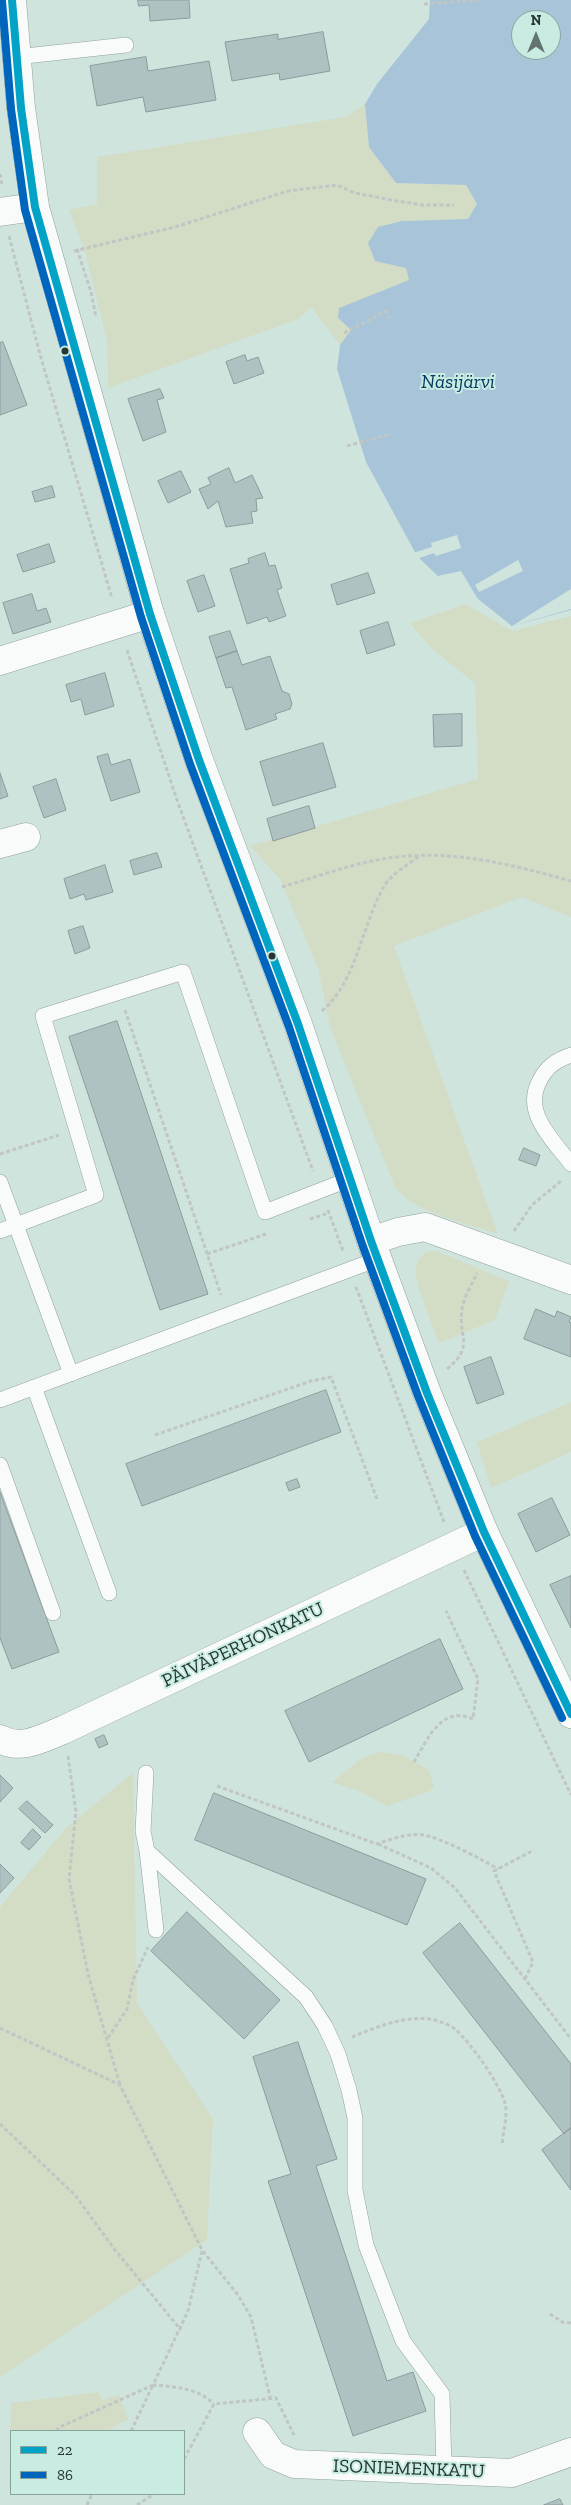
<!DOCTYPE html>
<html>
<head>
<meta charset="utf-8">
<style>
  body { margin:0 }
  #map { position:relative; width:571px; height:2505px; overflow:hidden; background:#d0e4de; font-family:"Zilla Slab",serif }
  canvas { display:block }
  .legend { position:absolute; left:10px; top:2430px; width:175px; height:65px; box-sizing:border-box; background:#c8ece2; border:1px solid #88a39c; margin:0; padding:6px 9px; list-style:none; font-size:15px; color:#283633 }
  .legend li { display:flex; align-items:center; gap:10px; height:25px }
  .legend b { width:25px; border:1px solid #88a39c }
  .north { position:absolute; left:511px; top:10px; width:50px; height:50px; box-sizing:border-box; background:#c8ece2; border:1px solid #88a39c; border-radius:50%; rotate:0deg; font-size:14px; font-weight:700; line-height:20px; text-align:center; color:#283633 }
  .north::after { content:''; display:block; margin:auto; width:18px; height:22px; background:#63736f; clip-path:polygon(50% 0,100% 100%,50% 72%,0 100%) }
</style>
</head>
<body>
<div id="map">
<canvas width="571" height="2505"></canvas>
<ul class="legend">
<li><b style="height:6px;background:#02a3c6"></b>22</li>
<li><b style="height:6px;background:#0065bd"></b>86</li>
</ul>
<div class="north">N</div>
</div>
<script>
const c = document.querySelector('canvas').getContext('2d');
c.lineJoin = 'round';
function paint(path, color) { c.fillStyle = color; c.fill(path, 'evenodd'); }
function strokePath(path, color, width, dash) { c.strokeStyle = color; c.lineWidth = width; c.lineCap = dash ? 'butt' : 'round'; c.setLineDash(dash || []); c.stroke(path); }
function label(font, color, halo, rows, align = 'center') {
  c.font = font + ' "Zilla Slab",serif'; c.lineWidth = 4; c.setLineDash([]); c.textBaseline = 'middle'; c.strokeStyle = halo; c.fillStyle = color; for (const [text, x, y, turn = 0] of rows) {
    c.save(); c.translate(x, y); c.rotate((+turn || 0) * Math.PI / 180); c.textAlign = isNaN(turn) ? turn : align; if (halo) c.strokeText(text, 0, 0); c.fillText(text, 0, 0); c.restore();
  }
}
paint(new Path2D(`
  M365,104L369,147L396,183L466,185L477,204L469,219L402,221L410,280L380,291L338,318L351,330L340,345L311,307L298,319L108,388L107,341L86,255L69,210L97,204V157L346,117Z
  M466,604L512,631L571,616V917L522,897L394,946L498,1234C467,1223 415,1214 395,1187L330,1027L318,968L280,879L250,846L478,779L475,683L432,649L410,623Z
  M427,1251H436L509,1281L495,1320L439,1343C434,1328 413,1280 416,1267C417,1261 422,1255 427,1251Z
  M571,1402V1452L491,1488L477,1442Z
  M380,1752L402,1755L429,1770L434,1786L430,1791L388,1806L359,1791L332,1782L362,1758Z
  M133,1773L137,2003L213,2119L207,2240L0,2377V1907L66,1828Z
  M98,2392L102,2400L119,2395L128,2419L107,2431H11V2489L9,2488L11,2403Z`), '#d3dcc5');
paint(new Path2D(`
  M430,0H571V610L512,626L478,599L461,571L438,576L417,556L366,462L337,369L340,345L351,330L338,318L339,308L409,280L406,268L375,261L368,243L378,227L402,221L468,219L477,204L466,185L396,183L369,147L365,104L377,84L429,19ZM521,20H551V50H521Z`), '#a8c4d8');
paint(new Path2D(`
  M457,535L461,548L436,556L434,553L417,559L413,553L432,547L431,543Z
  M518,560L523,571L479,592L475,585Z
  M571,589V609L512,626Z`), '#d0e4de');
const building = new Path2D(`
  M138,0H189L190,18L150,21L149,5L139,6Z
  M323,32L330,71L280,80L279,73L232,81L225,42L278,34V39Z
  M146,57L148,71L209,61L216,100L146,112L143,97L97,106L90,66Z
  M3,342L27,405L0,415V343Z
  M245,355L247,361L258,357L264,373L234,384L226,362Z
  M160,389L164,398L157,400L166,432L143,441L128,399Z
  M229,468L235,483L252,475L263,498L256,499L257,511L251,512L253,523L226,527L218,501L208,509L199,489L211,484L208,478Z
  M181,471L191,492L168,503L158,481Z
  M52,486L55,497L35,502L32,492Z
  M49,544L55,562L23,572L17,555Z
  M265,553L269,566L275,565L282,588L277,590L286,616L269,622L267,617L247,624L230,569L249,563L248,559Z
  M368,573L375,593L337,605L331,585Z
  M204,575L215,606L198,612L187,581Z
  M32,594L37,611L46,608L51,622L13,634L3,603Z
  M388,622L395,645L367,654L360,631Z
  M230,631L237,651L216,658L209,637Z
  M237,651L242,665L270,656L282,691L289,694L292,704L290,709L275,714L277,719L246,730L232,687L226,688L216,658Z
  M105,673L114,706L85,715L81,699L71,702L66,685Z
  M462,714V746L434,747L433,715Z
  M323,743L336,787L273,806L260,762Z
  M108,754L111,765L130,759L140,792L111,801L97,757Z
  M0,773L8,796L0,799Z
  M56,779L66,810L44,818L33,787Z
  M309,806L315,828L273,841L267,819Z
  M157,853L162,867L134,875L130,861Z
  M105,865L113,892L86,900L84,894L70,899L64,879Z
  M83,926L90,948L75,954L68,931Z
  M117,1021L208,1294L160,1310L69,1037Z
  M524,1148L540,1155L536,1166L519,1160Z
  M536,1309L555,1317L557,1311L571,1317L569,1322L571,1323V1357L524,1339Z
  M491,1357L504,1394L477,1404L464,1367Z
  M326,1390L341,1432L142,1506L126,1464Z
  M297,1479L300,1487L289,1491L286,1483Z
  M0,1492L59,1652L12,1669L0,1638Z
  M552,1498L570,1535L536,1552L518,1514Z
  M571,1576V1628L550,1585Z
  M440,1639L463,1689L309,1762L285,1711Z
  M104,1735L108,1744L99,1748L95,1739Z
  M0,1775L13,1788L0,1802Z
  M214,1793L426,1879L407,1925L195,1840Z
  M27,1801L53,1825L45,1833L19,1809Z
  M33,1829L41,1837L29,1850L21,1843Z
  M0,1864L14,1878L0,1893Z
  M187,1912L280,2000L244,2039L151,1951Z
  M460,1923L571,2064V2128L564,2134L423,1953Z
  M298,2042L337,2159L316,2166L387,2381L413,2372L426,2411L353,2436L268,2181L291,2174L253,2057Z
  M571,2128V2190L542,2150Z
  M560,2499L563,2505H544Z`);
paint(building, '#afc2c2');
strokePath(building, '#8c9b9a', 1);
const service = new Path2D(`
  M16,57L126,45
  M571,1055C556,1060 546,1067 539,1082C523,1113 553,1140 571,1164
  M0,1182L71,1374
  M0,1231L96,1195L43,1016L183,972L265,1212L350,1179
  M34,1387L109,1593
  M0,1400L378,1259
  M0,1465L53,1613
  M146,1773L143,1831L147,1851L306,1997L325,2026L338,2054L349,2090L355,2118V2190L366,2245L403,2341L442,2394L444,2470
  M147,1851L156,1930`);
const minor = new Path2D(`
  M0,212L35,207
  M0,661L150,614
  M0,844L26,837
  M371,1241L398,1232L425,1227L571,1280
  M0,1739C21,1751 43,1738 63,1730L484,1532
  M257,2432L273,2455L294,2464L512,2473L571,2452`);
const secondary = new Path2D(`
  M12,0L21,108L35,207L150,614L199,760L298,1024L371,1241L427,1393L484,1532L571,1714`);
strokePath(service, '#90a09b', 16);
strokePath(minor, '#90a09b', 29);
strokePath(secondary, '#90a09b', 29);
strokePath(new Path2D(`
  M424,4L481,0
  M0,174L2,185
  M9,236L41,358L112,598
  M77,249L91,292L96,317
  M74,251L175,227L288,191L337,185L355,193L397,201L422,205H454
  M344,333L386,311L390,318
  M347,446L390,434
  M127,650L177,800L313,1171
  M282,887C313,878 345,866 377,860C444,847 506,863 571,881
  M125,1010L221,1295
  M322,1011C358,980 361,925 385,885C392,873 410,864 420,855
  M0,1154L59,1135
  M328,1210L343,1251
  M310,1219L329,1213
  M514,1231L532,1205L561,1181
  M207,1254L266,1234
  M356,1287L444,1522
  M447,1369C475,1346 458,1338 462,1309C464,1297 472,1284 477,1273
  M155,1435L311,1381L331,1377L377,1499
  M464,1570L571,1795
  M68,1756L76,1812L69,1879L88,1974L120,2085
  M414,1762C428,1739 441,1705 473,1719L478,1679L446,1611
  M217,1786L377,1844C392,1839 407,1833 423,1835C442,1838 481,1859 498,1869
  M378,1844L431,1868L455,1888L571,2039
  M525,1979L533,1962L494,1871L534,1850
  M0,2028L120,2085L202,2250L238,2295L251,2317L270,2397
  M352,2037C376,2027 408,2014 435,2020C441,2022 451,2025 456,2030C472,2045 498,2081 505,2103C508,2114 503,2133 502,2145
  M108,2038L127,2009L133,1980L148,1947
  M0,2124L75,2195L115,2250L181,2330
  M202,2251L188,2311L153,2385C176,2387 198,2388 214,2404
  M550,2314L562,2322L571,2323
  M56,2431L60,2427L153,2385
  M131,2431L153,2385
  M184,2459L214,2404L276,2398L294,2435
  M87,2505L92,2494
  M137,2505L154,2494`), '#c0c6c4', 3, [4, 2.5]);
strokePath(service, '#f8fbfa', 15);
strokePath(minor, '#f8fbfa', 28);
strokePath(secondary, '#f8fbfa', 28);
strokePath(new Path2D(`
  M12,0L21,108L35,207L150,614L199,760L298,1024L371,1241L427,1393L484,1532L571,1714`), '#02a3c6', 8);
strokePath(new Path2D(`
  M2,1L11,109L25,210L141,617L190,764L289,1027L362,1244L418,1396L475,1536L562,1718`), '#0065bd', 8);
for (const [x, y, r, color] of [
  [65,351,4.5,"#283633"],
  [272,956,4.5,"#283633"]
]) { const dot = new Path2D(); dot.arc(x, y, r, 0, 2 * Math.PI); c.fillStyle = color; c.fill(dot); strokePath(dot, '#c8ece2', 2); }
label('19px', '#283633', '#c8ece2', [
  ["PÄIVÄPERHONKATU",243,1645,-25],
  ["ISONIEMENKATU",409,2469,2]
]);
label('italic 20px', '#063c63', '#c8ece2', [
  ["Näsijärvi",458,382]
]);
</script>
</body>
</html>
